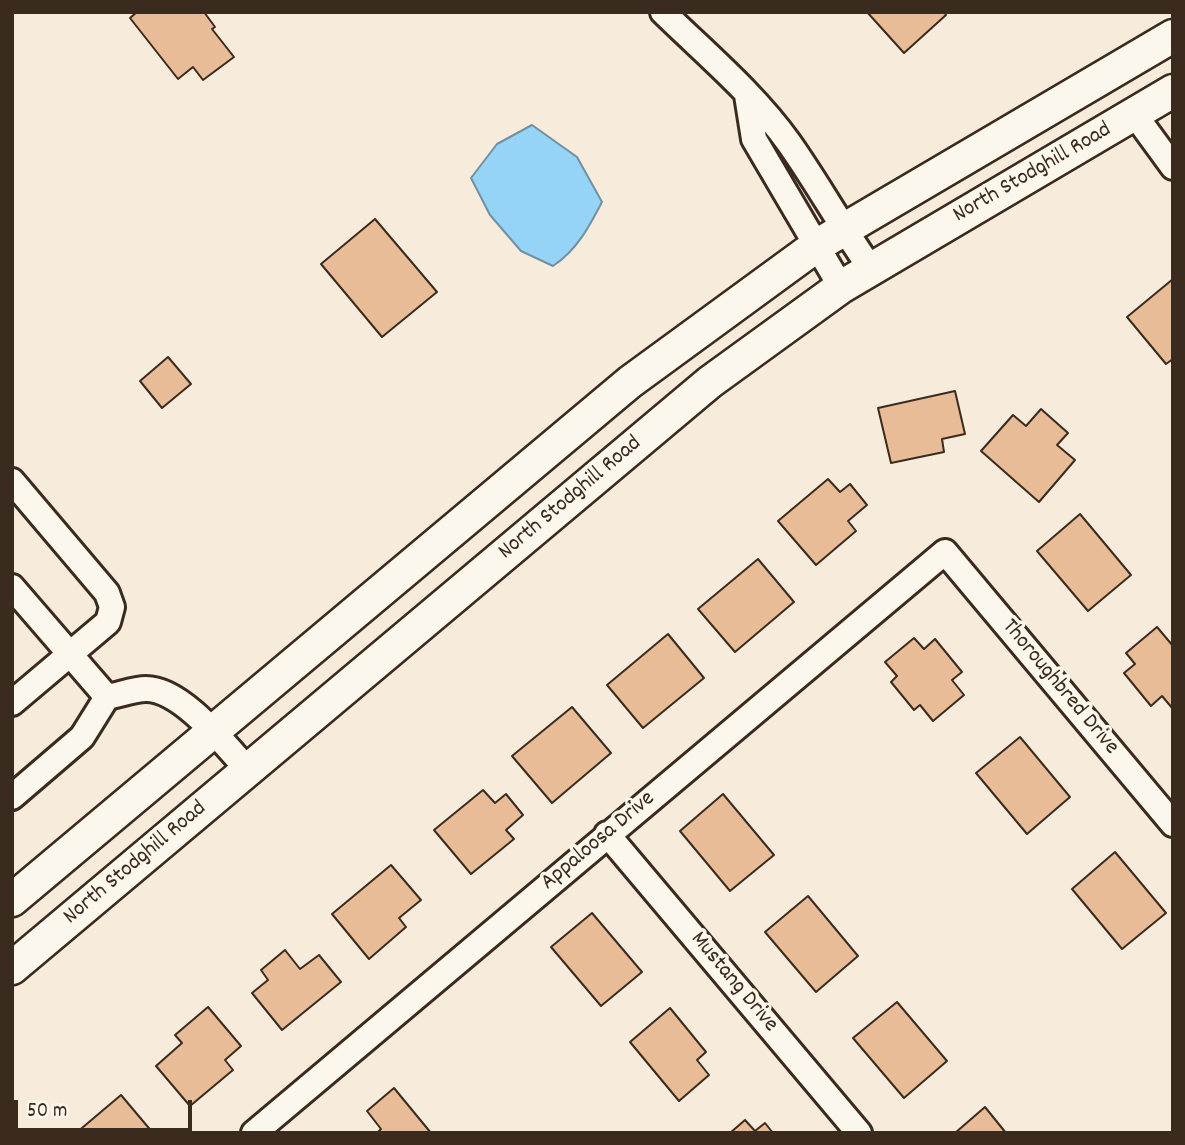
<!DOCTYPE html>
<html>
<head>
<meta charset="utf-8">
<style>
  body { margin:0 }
  #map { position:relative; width:1185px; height:1145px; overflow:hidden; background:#f7ebdb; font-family:Dekko,sans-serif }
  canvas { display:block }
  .frame { position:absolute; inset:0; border:14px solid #3b2a1e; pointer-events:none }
  .scale { position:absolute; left:14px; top:1100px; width:178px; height:32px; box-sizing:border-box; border:4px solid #3b2a1e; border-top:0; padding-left:9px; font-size:21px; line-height:24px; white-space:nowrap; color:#3b2a1e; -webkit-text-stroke:5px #fbf7ec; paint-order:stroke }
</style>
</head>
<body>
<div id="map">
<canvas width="1185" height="1145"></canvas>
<div class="frame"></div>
<div class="scale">50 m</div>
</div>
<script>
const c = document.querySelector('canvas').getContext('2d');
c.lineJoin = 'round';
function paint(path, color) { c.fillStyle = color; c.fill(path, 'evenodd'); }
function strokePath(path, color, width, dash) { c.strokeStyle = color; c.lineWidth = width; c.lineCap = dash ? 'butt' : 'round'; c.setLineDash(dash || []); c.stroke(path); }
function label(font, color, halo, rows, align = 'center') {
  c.font = font + ' Dekko,sans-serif'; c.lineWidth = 7; c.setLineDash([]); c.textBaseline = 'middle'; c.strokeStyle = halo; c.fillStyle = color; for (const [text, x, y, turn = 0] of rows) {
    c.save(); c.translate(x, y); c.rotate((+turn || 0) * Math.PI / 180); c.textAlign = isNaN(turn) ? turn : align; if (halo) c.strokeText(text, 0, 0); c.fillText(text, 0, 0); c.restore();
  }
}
const water = new Path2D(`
  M532,125L577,157L602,202C589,227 577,250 553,266L521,251L490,215L471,178L497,144Z`);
paint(water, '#95d4f6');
strokePath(water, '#7190a0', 2);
const building = new Path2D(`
  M137,12H204L215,27L212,29L234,57L203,80L193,67L178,79L130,18Z
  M867,12H944L946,15L904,53Z
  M375,219L437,292L382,337L321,264Z
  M1173,279V359L1166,364L1127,317Z
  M168,357L191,384L162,408L140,381Z
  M955,391L965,434L942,439L944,452L891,463L878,408Z
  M1041,409L1068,433L1057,445L1075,460L1039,502L981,451L1013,415L1026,426Z
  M828,479L840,492L850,484L867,505L848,521L856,531L816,565L778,521Z
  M1080,514L1131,575L1088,611L1037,551Z
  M758,559L794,602L735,652L698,609Z
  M1157,627L1173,646V709L1162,696L1151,706L1124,673L1135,664L1126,653Z
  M668,634L704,678L643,728L607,685Z
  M914,638L924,649L935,639L962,672L952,680L964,695L933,721L920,705L914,710L891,682L897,676L885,662Z
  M572,707L611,753L552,803L512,756Z
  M1020,737L1070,797L1027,834L976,773Z
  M483,790L495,803L506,794L523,815L506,830L514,839L471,874L434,830Z
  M723,794L774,855L730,891L680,831Z
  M1115,852L1166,913L1122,949L1072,889Z
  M391,865L421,900L399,918L406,927L369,959L332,914Z
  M808,896L858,956L816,992L765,932Z
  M592,913L642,972L601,1006L551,947Z
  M285,950L300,969L319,955L341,982L282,1030L252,993L268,980L261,970Z
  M897,1002L947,1061L904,1098L853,1038Z
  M208,1007L241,1046L225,1060L233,1070L190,1106L156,1066L182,1043L175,1035Z
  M670,1008L706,1052L697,1060L709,1075L679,1101L630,1042Z
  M394,1088L431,1133H377L381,1129L367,1111Z
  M121,1095L153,1133H76Z
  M985,1107L1006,1133H955Z
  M745,1120L755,1131L765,1123L773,1133H730Z`);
paint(building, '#e7bc97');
strokePath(building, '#3b2a1e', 2);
const minor = new Path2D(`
  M663,12C706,54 754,94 789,143C818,184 842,228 871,269
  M747,95L754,139L841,287
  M1135,115L1173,167
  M12,481L107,593L112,607L108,622L12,703
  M12,587L107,697
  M12,797L82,737L107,697C119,695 134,689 146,689C182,689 225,745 248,770
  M607,834L859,1133
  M254,1133L945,552L1173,824`);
const major = new Path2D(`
  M12,900L630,382L816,246L1173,36
  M12,968L710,382L841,287L1173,91`);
strokePath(minor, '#3b2a1e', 30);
strokePath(major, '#3b2a1e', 37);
strokePath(minor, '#fbf7ec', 24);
strokePath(major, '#fbf7ec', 32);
label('23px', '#3b2a1e', '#fbf7ec', [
  ["North Stodghill Road",1033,174,-30],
  ["North Stodghill Road",571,499,-40],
  ["Thoroughbred Drive",1059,688,50],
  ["Appaloosa Drive",599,842,-40],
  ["North Stodghill Road",136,864,-40],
  ["Mustang Drive",733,983,50]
]);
</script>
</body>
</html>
